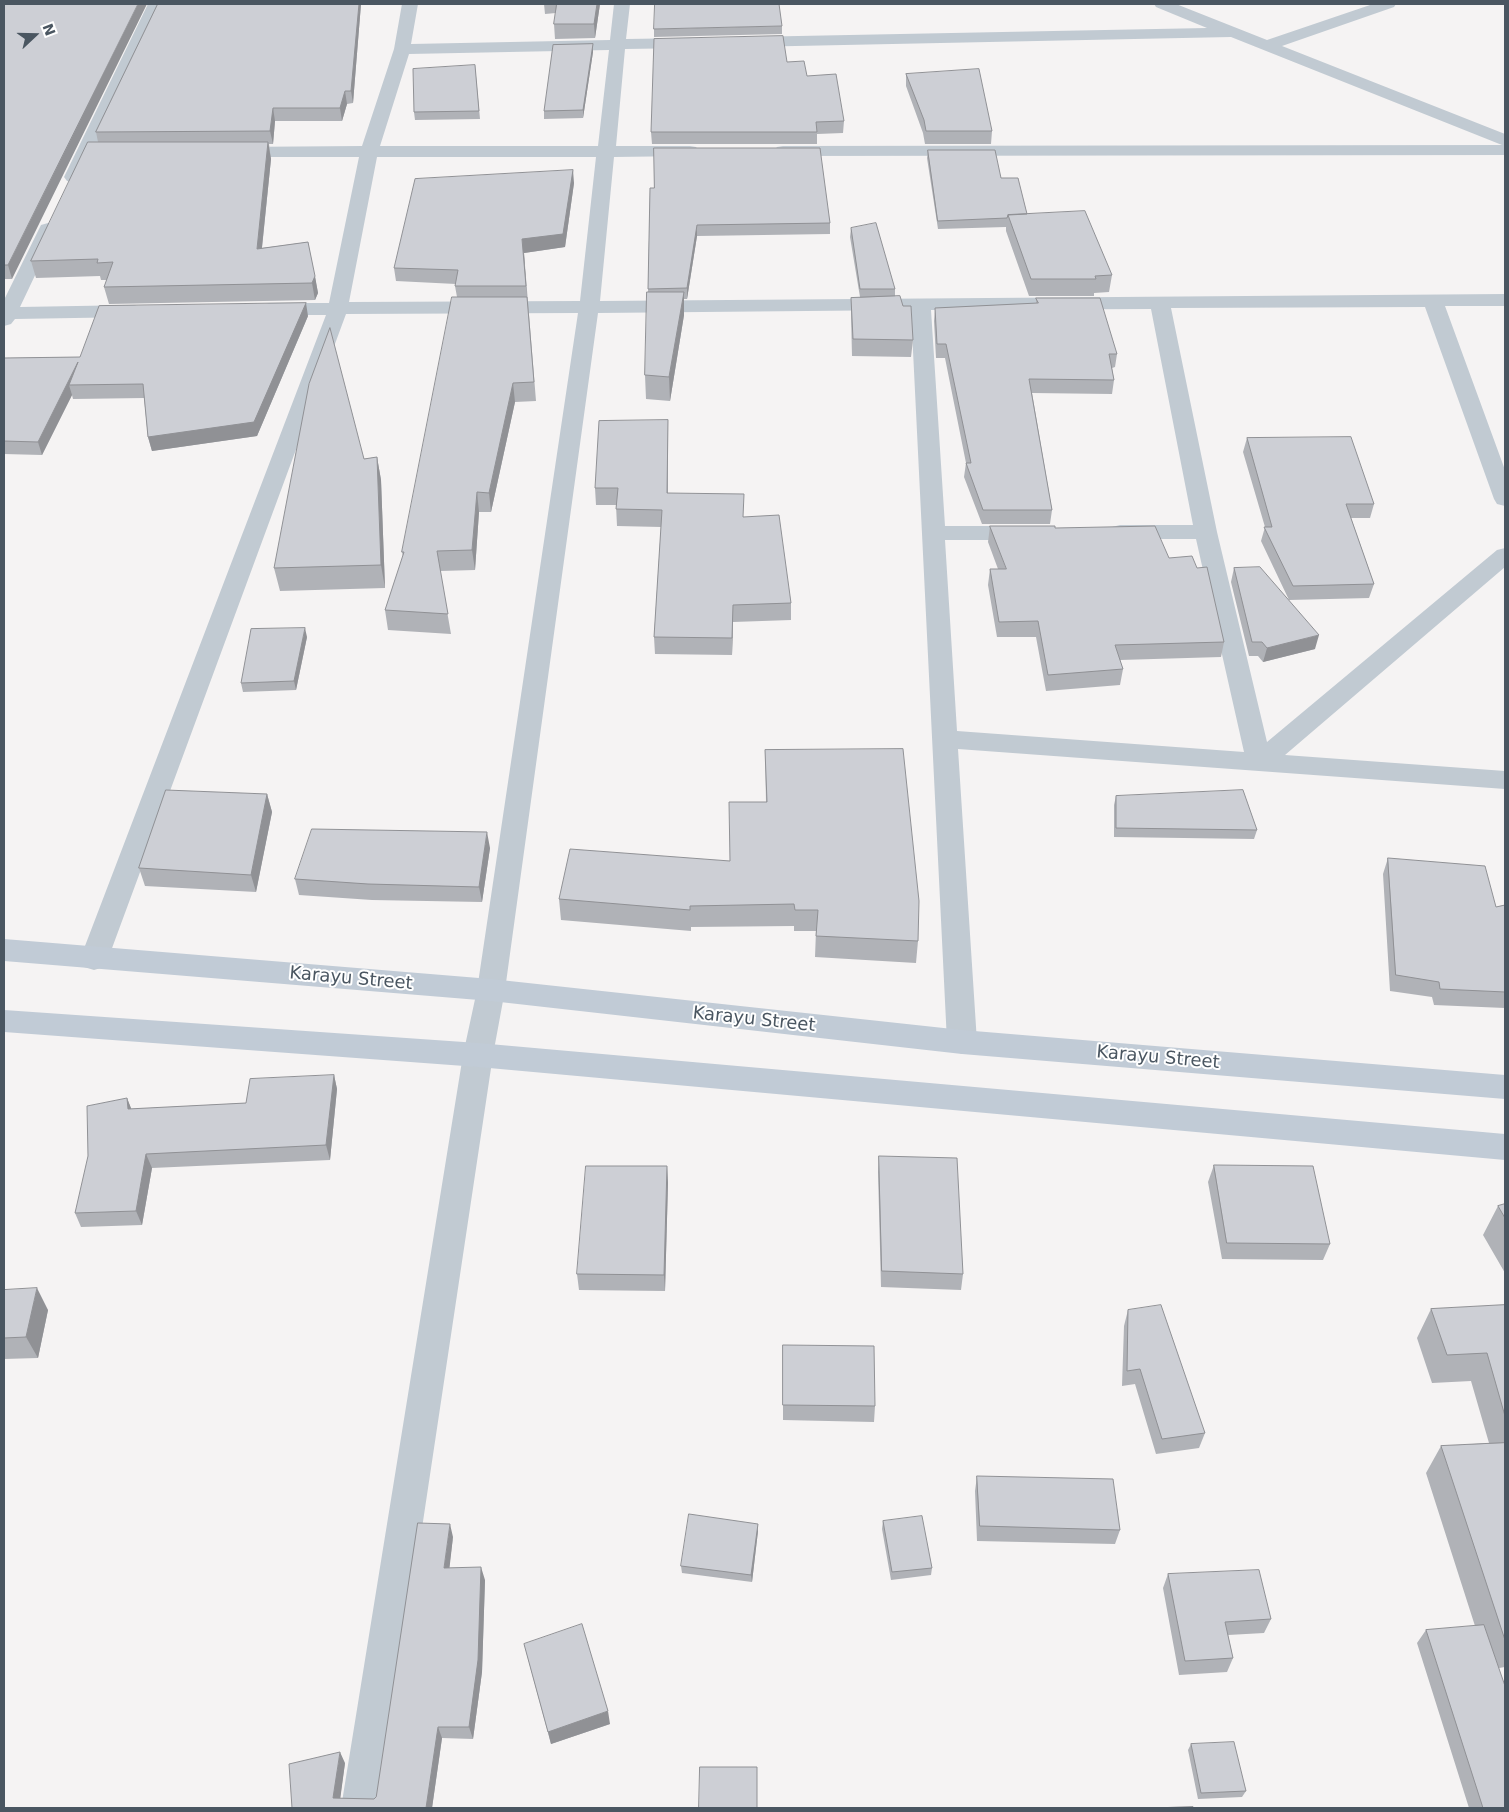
<!DOCTYPE html>
<html>
<head>
<meta charset="utf-8">
<style>
  body { margin:0 }
  #map { position:relative; width:1509px; height:1812px; overflow:hidden; background:#f5f3f3; font-family:"DejaVu Sans",sans-serif }
  canvas { display:block }
  .frame { position:absolute; inset:0; border:5px solid #4a5661; pointer-events:none }
  .north { position:absolute; left:10px; top:10px; width:50px; height:50px; -webkit-text-stroke:4px #fff; paint-order:stroke; rotate:69deg; font-size:14px; font-weight:700; line-height:20px; text-align:center; color:#4a5661 }
  .north::after { content:''; display:block; margin:auto; width:18px; height:22px; background:#4a5661; clip-path:polygon(50% 0,100% 100%,50% 72%,0 100%) }
</style>
</head>
<body>
<div id="map">
<canvas width="1509" height="1812"></canvas>
<div class="frame"></div>
<div class="north">N</div>
</div>
<script>
const c = document.querySelector('canvas').getContext('2d');
c.lineJoin = 'round';
function paint(path, color) { c.fillStyle = color; c.fill(path, 'evenodd'); }
function strokePath(path, color, width, dash) { c.strokeStyle = color; c.lineWidth = width; c.lineCap = dash ? 'butt' : 'round'; c.setLineDash(dash || []); c.stroke(path); }
function label(font, color, halo, rows, align = 'center') {
  c.font = font + ' "DejaVu Sans",sans-serif'; c.lineWidth = 4; c.setLineDash([]); c.textBaseline = 'middle'; c.strokeStyle = halo; c.fillStyle = color; for (const [text, x, y, turn = 0] of rows) {
    c.save(); c.translate(x, y); c.rotate((+turn || 0) * Math.PI / 180); c.textAlign = isNaN(turn) ? turn : align; if (halo) c.strokeText(text, 0, 0); c.fillText(text, 0, 0); c.restore();
  }
}
paint(new Path2D(`
  M148,4H164L82,177L79,181L73,182L67,181L64,177Z
  M402,4H418L411,44L610,40L614,4H630L626,39L691,38L697,40L699,43L697,46L691,48L625,49L616,146H690L696,147L699,151L696,155L690,156L614,157L600,301L1505,294V306H1445L1505,470V506L1497,504L1494,499L1425,307L1171,308L1217,532L1267,742L1497,550L1505,548V567L1285,755L1505,771V789L958,749L977,1042L972,1050L962,1054L952,1050L947,1042L911,310L598,313L505,990L493,1055L380,1808H341L463,1055L477,990L578,313L346,314L108,959L104,967L94,970L84,967L80,959L326,315H269L262,313L259,309L262,305L269,303H329L359,157H233L227,156L224,152L227,148L233,147L362,146L394,49ZM609,50L598,146H380L409,54ZM377,157H596L580,301L349,302ZM1151,309L1193,525H1120L1112,527L1109,532L1112,537L1120,539H1196L1244,752L957,731L945,540H1027L1035,538L1038,533L1035,528L1027,526H945L931,310Z
  M1154,4H1176L1267,40L1373,4H1396L1394,7L1282,46L1505,134V155L783,156L777,155L774,151L777,147L783,146L1502,145L1231,37L747,47L741,45L739,42L741,39L747,37L1207,28L1156,7Z
  M48,223L55,225L57,229L20,307L134,305L141,307L144,311L141,315L134,317L15,319L11,324L4,326V300L39,229L41,225Z`), '#c1cad2');
paint(new Path2D(`
  M4,939L491,979L962,1030L1505,1075V1099L962,1054L491,1001L4,961Z
  M4,1010L478,1043L1505,1134V1160L478,1067L4,1032Z`), '#c1cbd6');
paint(new Path2D(`
  M4,4L12,279H4Z
  M158,4H361L353,103L347,104L342,121H275L273,144H269L271,159L262,248L308,242L318,293L315,300L109,304L104,287L107,280H101L100,276L36,278L31,261L98,142L96,132Z
  M544,4H600L595,38L555,39L554,24L556,13L545,14Z
  M782,26V34L654,37V29Z
  M593,44V52L583,118L544,119V111Z
  M787,62L807,76L844,121L843,133L817,134V144H652L651,132Z
  M475,65L480,119L415,120L414,112Z
  M906,74L992,131L991,144H925L923,133L906,86Z
  M928,150L1001,178L1027,214L1112,275L1109,292L1094,293V296H1029L1006,231V227L938,229L927,158Z
  M574,183L565,247L524,253L536,401L515,402L491,512H479L475,570L440,571L451,634L388,630L385,610L403,557L402,552L457,297L455,286L456,284L396,281L394,268Z
  M650,188L830,223V234L697,236L687,299H684V315L670,401L646,399L645,375L648,292Z
  M851,228L895,289V296L913,340L911,357L852,356L851,315V298L860,297L850,237Z
  M1036,298L1117,354L1115,367L1112,368L1114,380L1112,394L1032,393L1052,510L1050,524H982L964,477L966,463L945,358H936L934,321L935,308L1036,303Z
  M308,316L257,436L152,451L148,437L144,398L73,399L72,395L42,455L4,454V358L80,357Z
  M668,420V493L744,517L791,603V620L733,622L732,655L655,654L654,637L661,527L617,526L616,505H596L595,488Z
  M1247,438L1374,504L1370,518H1351L1374,584L1369,598L1289,600L1261,541L1265,527L1243,452Z
  M377,457L381,480L385,588L280,591L274,568L364,459Z
  M990,526L1055,528L1169,558L1224,642L1221,657L1120,660L1123,669L1120,685L1046,691L1036,637H997L988,585L990,569H998L988,542Z
  M1234,568L1315,649L1263,662L1258,656H1249L1231,582Z
  M307,637L296,690L243,692L241,683Z
  M765,750L918,941L916,963L815,957L816,931H794V926L691,927V931L561,920L559,899L730,861L766,802Z
  M267,794L272,812L256,892L145,886L139,868Z
  M1116,796L1257,830L1254,839L1114,837V805Z
  M490,848L482,902L372,900L299,895L295,879Z
  M1388,858L1496,907L1505,905V1008L1434,1005L1432,997L1390,991L1383,874Z
  M334,1075L337,1089L330,1160L152,1168L142,1225L81,1227L75,1213L127,1098L131,1109L246,1103Z
  M879,1156L963,1274L961,1290L881,1287L878,1172Z
  M1214,1165L1330,1244L1323,1260L1222,1259L1208,1182Z
  M667,1166L668,1183L665,1291L579,1290L577,1274Z
  M1505,1204V1273L1483,1235L1498,1206Z
  M4,1290L48,1310L38,1358L4,1359Z
  M1505,1305V1667L1499,1668L1505,1808H1469L1417,1643L1426,1630L1475,1626L1426,1473L1441,1446L1489,1443L1471,1381L1432,1383L1417,1338L1431,1309Z
  M1128,1310L1205,1433L1199,1448L1156,1454L1135,1384L1122,1386L1124,1326Z
  M783,1345L875,1406L874,1422L783,1420Z
  M977,1476L1120,1530L1115,1544L977,1541L975,1491Z
  M883,1521L932,1568L931,1575L891,1580L882,1529Z
  M758,1524V1531L752,1582L682,1573L681,1566Z
  M453,1537L449,1568L485,1580L482,1672L473,1739L442,1738L432,1808H292L345,1763L340,1798L374,1799L376,1797Z
  M1168,1574L1271,1619L1264,1633L1228,1635L1233,1658L1227,1672L1179,1675L1163,1588Z
  M524,1644L610,1724L551,1744Z
  M1191,1744L1246,1791L1242,1797L1198,1799L1188,1750Z`), '#b0b2b7');
paint(new Path2D(`
  M138,4H147L12,279L8,265Z
  M359,4H361L353,103L351,91Z
  M597,4H600L595,38L594,24Z
  M593,44V52L583,118V110Z
  M345,91L347,104L342,121L340,108Z
  M273,108L275,121L273,144L270,131Z
  M268,142L271,159L260,266L257,249Z
  M573,170L574,183L565,247L524,253L527,300L522,239Z
  M697,225V236L687,299V288Z
  M315,276L318,293L315,300L312,283Z
  M684,292V315L670,401L669,377Z
  M306,303L308,316L257,436L152,451L148,437Z
  M78,362L69,385L72,395L42,455L38,442Z
  M513,383L515,402L491,512L489,493Z
  M668,420V437L667,510V493Z
  M377,457L381,480L385,588L381,565Z
  M477,492L479,512L475,570L472,550Z
  M733,605V622L732,655V638Z
  M305,628L307,637L296,690L294,681Z
  M1319,635L1315,649L1263,662L1267,648Z
  M267,794L272,812L256,892L251,875Z
  M487,832L490,848L482,902L479,887Z
  M334,1075L337,1089L330,1160L326,1145Z
  M127,1098L133,1113L128,1109Z
  M146,1154L152,1168L142,1225L136,1211Z
  M667,1166L668,1183L665,1291L664,1275Z
  M37,1288L48,1310L38,1358L26,1337Z
  M450,1524L453,1537L448,1581L444,1568Z
  M758,1524V1531L752,1582L751,1575Z
  M481,1567L485,1580L482,1672L473,1739L469,1727Z
  M608,1711L610,1724L551,1744L548,1732Z
  M438,1727L442,1738L432,1808H426Z
  M340,1752L345,1763L339,1808L333,1798Z`), '#909195');
const building = new Path2D(`
  M4,4H138L8,265H4Z
  M158,4H359L351,91H345L340,108H273L270,131L96,132Z
  M557,4H597L594,24H554Z
  M655,4H779L782,26L654,29Z
  M783,36L787,62L804,61L807,76L836,74L844,121L816,122L817,132H651L654,39Z
  M593,44L583,110L544,111L553,45Z
  M475,65L479,111L414,112L413,69Z
  M979,69L992,131H926L924,120L906,74Z
  M88,142H268L257,249L308,242L315,276L312,283L104,287L113,262L97,263L98,259L31,261Z
  M654,148H820L830,223L697,225L687,288L648,289L650,188H654Z
  M928,150H995L1001,178H1018L1027,214L1008,215L1007,218L938,221Z
  M573,170L563,234L522,239L526,286H455L458,270L394,268L415,179Z
  M1085,211L1112,275L1095,276L1096,279H1031L1008,215Z
  M876,223L895,289H860L851,228Z
  M647,292H684L669,377L645,375Z
  M900,296L903,306H911L913,340L853,339L851,298Z
  M452,297H527L534,382L513,383L489,493L477,492L472,550L437,551L448,614L385,610L404,552H402Z
  M1036,298H1100L1117,354H1109L1114,380L1029,379L1052,510H983L966,463H971L946,344H937L935,308L1038,303Z
  M306,303L254,422L148,437L143,384L69,385L78,362L38,442L4,441V358L80,357L99,306Z
  M330,328L364,459L377,457L381,565L274,568L309,384Z
  M668,420L667,493L744,494L743,517L779,515L791,603L733,605L732,638L654,637L662,510L616,509L618,488H595L599,421Z
  M1351,437L1374,504H1346L1374,584L1293,586L1264,527H1272L1247,438Z
  M990,526H1055V528L1155,526L1169,558L1192,556L1197,568L1207,567L1224,642L1115,645L1123,669L1048,675L1038,621L999,622L990,569H1006Z
  M1260,567L1319,635L1267,648L1262,642H1252L1234,568Z
  M305,628L294,681L241,683L251,629Z
  M903,749L919,901L918,941L816,936L818,910H795L794,904L690,906V910L559,899L570,849L730,861L729,802H767L765,750Z
  M166,790L267,794L251,875L139,868Z
  M1243,790L1257,830L1116,828V796Z
  M312,829L487,832L479,887L368,884L295,879Z
  M1388,858L1485,866L1496,907L1505,905V992L1440,989L1439,982L1396,975Z
  M334,1075L326,1145L146,1154L136,1211L75,1213L88,1156L87,1106L127,1098L128,1109L246,1103L250,1079Z
  M879,1156L957,1158L963,1274L882,1271Z
  M1214,1165L1313,1166L1330,1244L1227,1243Z
  M586,1166H667L664,1275L577,1274Z
  M1505,1204V1218L1498,1206Z
  M37,1288L26,1337L4,1338V1290Z
  M1161,1305L1205,1433L1162,1439L1140,1369L1127,1371L1128,1310Z
  M1505,1305V1416L1487,1353L1447,1355L1431,1309Z
  M783,1345L874,1346L875,1406L783,1405Z
  M1505,1443V1640L1441,1446Z
  M977,1476L1113,1479L1120,1530L980,1526Z
  M689,1514L758,1524L751,1575L681,1566Z
  M922,1516L932,1568L892,1572L883,1521Z
  M418,1523L450,1524L444,1568L481,1567L478,1660L469,1727H438L426,1808H292L289,1764L340,1752L333,1798L374,1799L376,1797Z
  M1259,1570L1271,1619L1225,1622L1233,1658L1185,1661L1168,1574Z
  M582,1624L608,1711L548,1732L524,1644Z
  M1484,1625L1505,1686V1808H1483L1426,1630Z
  M1234,1742L1246,1791L1201,1793L1191,1744Z
  M700,1767H757V1808H699Z
  M1193,1807V1808H1154Z`);
paint(building, '#cdcfd5');
strokePath(building, '#909195', 1);
label('18px', '#4a5661', '#fff', [
  ["Karayu Street",351,979,5],
  ["Karayu Street",754,1020,6],
  ["Karayu Street",1158,1058,5]
]);
</script>
</body>
</html>
